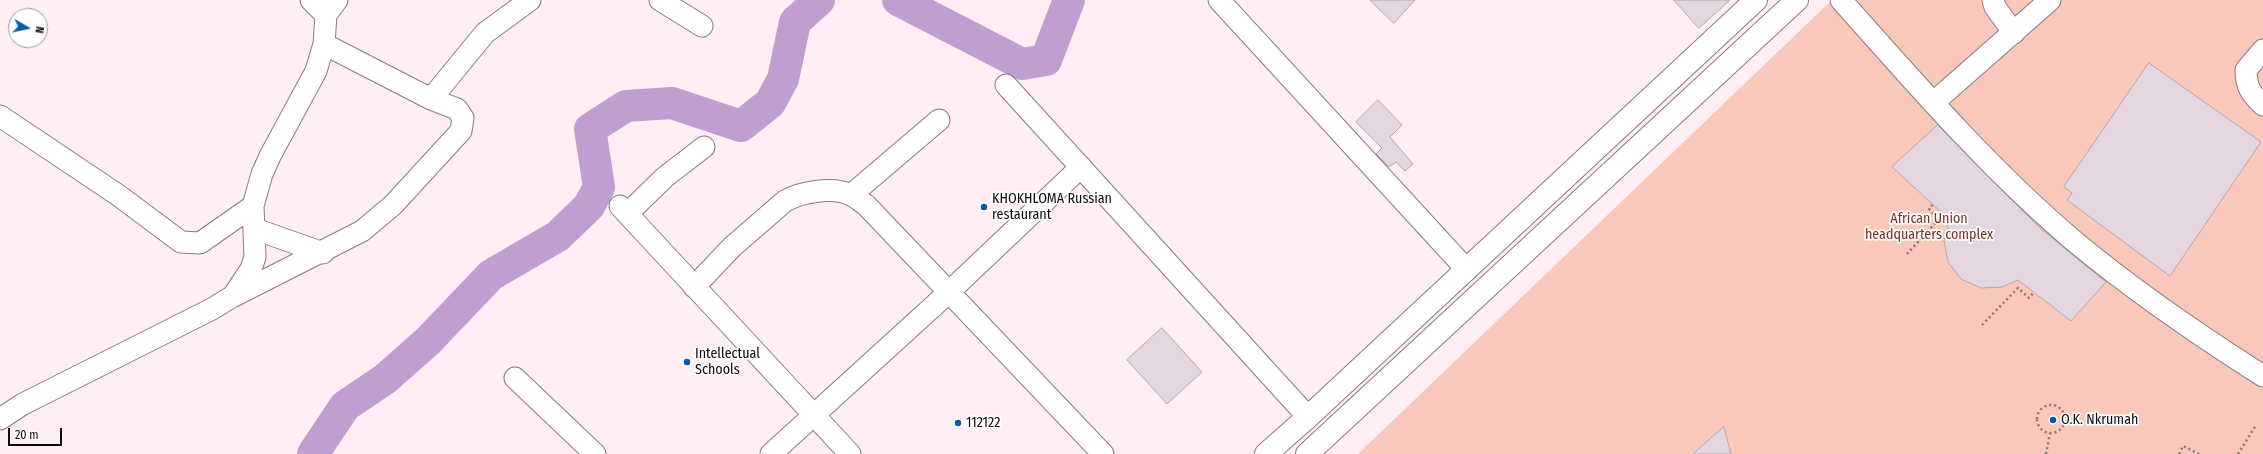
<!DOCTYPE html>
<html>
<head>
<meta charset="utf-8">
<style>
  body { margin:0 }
  #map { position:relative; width:2263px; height:454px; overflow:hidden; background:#ffeef4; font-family:"Fira Sans Condensed",sans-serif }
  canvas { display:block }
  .north { position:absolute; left:8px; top:8px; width:40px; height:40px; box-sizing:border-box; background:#fff; border:1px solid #9f9d9e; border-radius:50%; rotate:99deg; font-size:11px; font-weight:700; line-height:16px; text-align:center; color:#0f0a0c }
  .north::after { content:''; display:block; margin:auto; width:14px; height:18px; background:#045ba9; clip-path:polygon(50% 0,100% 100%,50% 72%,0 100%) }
  .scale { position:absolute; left:8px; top:428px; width:54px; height:18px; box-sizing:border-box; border:2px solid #0f0a0c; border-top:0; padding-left:5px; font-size:12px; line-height:14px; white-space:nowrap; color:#0f0a0c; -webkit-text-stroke:3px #fff; paint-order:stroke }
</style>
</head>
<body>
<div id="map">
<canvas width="2263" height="454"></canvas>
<div class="north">N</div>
<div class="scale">20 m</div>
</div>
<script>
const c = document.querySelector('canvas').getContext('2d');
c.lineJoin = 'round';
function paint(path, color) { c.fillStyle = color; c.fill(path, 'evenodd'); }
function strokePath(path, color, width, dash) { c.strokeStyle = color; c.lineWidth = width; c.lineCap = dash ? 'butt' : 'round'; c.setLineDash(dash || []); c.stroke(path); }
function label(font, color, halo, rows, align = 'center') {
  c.font = font + ' "Fira Sans Condensed",sans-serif'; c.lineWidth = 3.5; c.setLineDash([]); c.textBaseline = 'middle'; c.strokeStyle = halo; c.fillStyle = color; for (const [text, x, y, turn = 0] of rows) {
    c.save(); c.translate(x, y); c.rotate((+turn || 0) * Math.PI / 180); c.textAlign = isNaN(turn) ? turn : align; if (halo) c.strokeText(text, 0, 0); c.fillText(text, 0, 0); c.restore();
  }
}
paint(new Path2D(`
  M1832,0H2263V454H1358Z`), '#fac7bb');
strokePath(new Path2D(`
  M898,0L1022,64L1046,60L1069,0
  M313,454L345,406L385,379L428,341L491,275L558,236L589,206L599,187L590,129L626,106L672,103L741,126L770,103L783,79L795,22L819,0`), '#bf9fd1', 32);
const building = new Path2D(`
  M1370,0H1415L1394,23Z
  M1674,0H1730L1699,28Z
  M2149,63L2261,142L2170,276L2067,200L2072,193L2064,187Z
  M1378,100L1402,125L1390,137L1413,164L1405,171L1396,162L1389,167L1376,154L1382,148L1356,122Z
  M1938,125L2041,229L2106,282L2071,321L2018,280L2002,287L1981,288L1961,279L1948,262L1944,241L1950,220L1892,167Z
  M1162,328L1202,372L1167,404L1127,360Z
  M1724,427L1731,454H1693Z`);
paint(building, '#e3d6e0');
strokePath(building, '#b5a8b2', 1);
const minor = new Path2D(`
  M311,0L326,15
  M660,0L702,26
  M1219,0L1467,270
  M1841,0C1915,83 1989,169 2074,241C2134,291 2197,334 2263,376
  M1993,0L1995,7L2014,33
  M324,44L431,99L485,33L530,0
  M2263,50L2246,70C2246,87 2251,94 2263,105
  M1006,85L1308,417
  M1933,103L2050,0
  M0,116L118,195L181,242L200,243L253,206
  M851,195L939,120
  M620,206L850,454
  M627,214L665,177L704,147
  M255,229L323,253
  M694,287L732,247L785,201C801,192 833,186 851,195C856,197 861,202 866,205L1103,454
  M234,296L362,231L393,205L461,131L463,118L457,109L431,99
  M515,378L595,454
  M0,419L23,404L212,309L233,296L251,269L255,257L253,206L262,174L270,156L316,71L324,44L326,15L337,0
  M771,454L949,292L1081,167`);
const major = new Path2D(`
  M1266,454L1308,417L1756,0
  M1307,454L1797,0`);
strokePath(minor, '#8a7b81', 23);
strokePath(major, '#8a7b81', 24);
strokePath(new Path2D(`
  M1907,254L1939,219L1929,209L1933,204
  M1982,325L2018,288L2029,298L2034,292
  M2037 419a14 14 0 1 1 28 0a14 14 0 1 1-28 0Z
  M2046,454L2050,433
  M2179,454L2183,446L2199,454
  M2238,454L2256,425`), '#857a7e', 2.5, [2, 3]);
strokePath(minor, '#fff', 21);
strokePath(major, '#fff', 22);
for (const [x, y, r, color] of [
  [984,207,4,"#045ba9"],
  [687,362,4,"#045ba9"],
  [2053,420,4,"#045ba9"],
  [958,423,4,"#045ba9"]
]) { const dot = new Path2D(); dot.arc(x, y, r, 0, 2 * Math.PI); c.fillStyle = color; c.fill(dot); strokePath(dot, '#fff', 1.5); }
label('14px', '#0f0a0c', '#fff', [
  ["KHOKHLOMA Russian",992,199],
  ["restaurant",992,215],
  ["Intellectual",695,354],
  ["Schools",695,370],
  ["O.K. Nkrumah",2061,420],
  ["112122",966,423]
], 'left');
label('14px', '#7b2f20', '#fff', [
  ["African Union",1929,219],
  ["headquarters complex",1929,235]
]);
</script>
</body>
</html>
